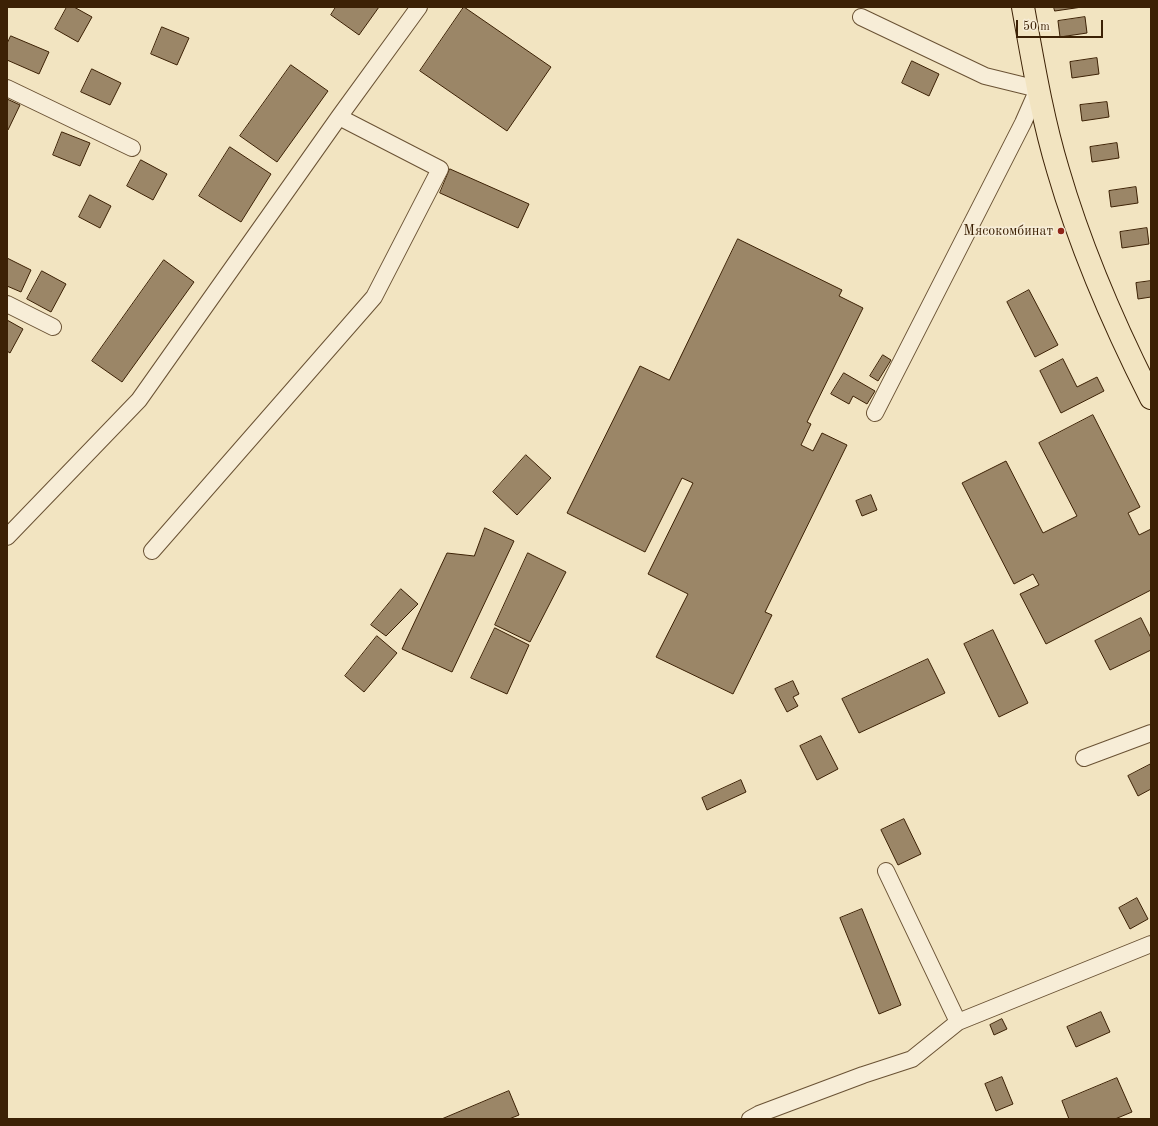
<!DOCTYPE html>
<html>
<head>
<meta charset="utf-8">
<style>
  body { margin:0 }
  #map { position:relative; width:1158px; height:1126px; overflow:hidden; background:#f2e4c1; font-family:"Old Standard TT",serif }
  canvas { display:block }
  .frame { position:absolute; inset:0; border:8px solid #3c2105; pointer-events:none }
  .scale { position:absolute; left:1016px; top:20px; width:87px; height:18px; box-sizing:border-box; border:2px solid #3c2105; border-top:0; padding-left:5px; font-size:12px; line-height:14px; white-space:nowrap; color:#3c2105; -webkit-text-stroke:3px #f7edd7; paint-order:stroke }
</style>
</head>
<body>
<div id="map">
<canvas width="1158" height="1126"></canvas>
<div class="frame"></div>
<div class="scale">50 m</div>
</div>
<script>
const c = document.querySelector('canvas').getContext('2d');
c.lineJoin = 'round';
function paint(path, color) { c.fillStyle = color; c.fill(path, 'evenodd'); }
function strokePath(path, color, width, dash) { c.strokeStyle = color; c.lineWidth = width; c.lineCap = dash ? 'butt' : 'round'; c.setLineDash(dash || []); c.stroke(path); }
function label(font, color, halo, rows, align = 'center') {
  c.font = font + ' "Old Standard TT",serif'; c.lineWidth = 3.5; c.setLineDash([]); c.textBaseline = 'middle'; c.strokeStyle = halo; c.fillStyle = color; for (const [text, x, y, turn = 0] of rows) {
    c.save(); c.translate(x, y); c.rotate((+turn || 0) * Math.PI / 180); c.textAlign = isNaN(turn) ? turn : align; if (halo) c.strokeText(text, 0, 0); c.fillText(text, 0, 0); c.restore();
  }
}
const building = new Path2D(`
  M67,7H74L92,17L78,42L55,29Z
  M336,7H379L359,35L331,15Z
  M464,7L551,67L507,131L420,71Z
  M1054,7H1082L1055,11Z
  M1085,17L1087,33L1060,37L1058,21Z
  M162,27L189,38L177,65L151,54Z
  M11,36L49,52L39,74L7,60V44Z
  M1097,58L1099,74L1072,78L1070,62Z
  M912,61L939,74L929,96L902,83Z
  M291,65L328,91L277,162L240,136Z
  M92,69L121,83L110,105L81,92Z
  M7,99L20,105L8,130L7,129Z
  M1107,102L1109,117L1082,121L1080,105Z
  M62,132L90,143L80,166L53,155Z
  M1117,143L1119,158L1092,162L1090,147Z
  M230,147L271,174L241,222L199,196Z
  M141,160L167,174L153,200L127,186Z
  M450,169L529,204L518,228L440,193Z
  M1136,187L1138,203L1111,207L1109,191Z
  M90,195L111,206L100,228L79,217Z
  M1147,228L1149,244L1122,248L1120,232Z
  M738,239L842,290L839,296L863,308L807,422L811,424L801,445L813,451L822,433L847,445L765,612L772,615L733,694L656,657L688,594L648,574L693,483L682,478L645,552L567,513L640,366L669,380Z
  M7,258L31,270L21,292L7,286Z
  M164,260L194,282L122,382L92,361Z
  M42,271L66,284L51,312L27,299Z
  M1151,281V297L1138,299L1136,283Z
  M1029,290L1058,345L1035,357L1007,302Z
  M7,320L23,329L10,353L7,351Z
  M883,355L891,360L878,381L870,376Z
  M1063,359L1077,387L1097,377L1104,391L1061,413L1040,371Z
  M844,373L875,391L867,404L853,396L849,404L831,394Z
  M1093,415L1140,507L1128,513L1139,535L1151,529V590L1046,644L1020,594L1039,585L1033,574L1014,584L962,483L1006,461L1043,533L1077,516L1039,443Z
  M526,455L551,478L517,515L493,492Z
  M871,495L877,510L862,516L856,501Z
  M485,528L514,541L452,672L402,649L447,553L474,556Z
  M528,553L566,572L530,642L495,625Z
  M401,589L418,604L386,636L371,625Z
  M1141,618L1151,638V650L1110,670L1095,641Z
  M495,628L529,645L507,694L471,678Z
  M993,630L1028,703L999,717L964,644Z
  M377,636L397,653L364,692L345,676Z
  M928,659L945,693L859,733L842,699Z
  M793,681L799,694L793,697L798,706L787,712L775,689Z
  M821,736L838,769L817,780L800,746Z
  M1151,764V789L1138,796L1128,776Z
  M741,780L746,792L707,810L702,798Z
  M904,819L921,854L898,865L881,830Z
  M1137,898L1148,919L1130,929L1119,908Z
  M862,909L901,1005L879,1014L840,918Z
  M1101,1012L1110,1032L1076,1047L1067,1027Z
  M1002,1019L1007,1029L994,1035L990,1025Z
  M1002,1077L1013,1104L996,1111L985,1084Z
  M1117,1078L1132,1112L1115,1119H1069L1062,1101Z
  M509,1091L519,1115L509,1119H442Z`);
paint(building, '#9b8667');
strokePath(building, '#3c2105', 1);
const minor = new Path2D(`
  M861,17L985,76L1038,89L1023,123L875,413
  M7,88L132,148
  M7,304L53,327
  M7,537L139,400L339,117L419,7
  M152,551L374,297L440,169L339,117
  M1084,758L1151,733
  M886,871L958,1022
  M750,1119L759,1114L863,1075L912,1059L958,1022L1151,944`);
const highway = new Path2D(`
  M1023,7C1033,62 1042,117 1058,170C1081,249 1114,325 1151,398`);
strokePath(minor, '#6a5234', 18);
strokePath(highway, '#3c2105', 24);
strokePath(minor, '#f7edd7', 16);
strokePath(highway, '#f2e4c1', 22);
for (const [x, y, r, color] of [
  [1061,231,4,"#8f2418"]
]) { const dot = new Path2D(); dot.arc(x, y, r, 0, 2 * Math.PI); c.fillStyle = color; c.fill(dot); strokePath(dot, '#f7edd7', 1.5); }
label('14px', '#3c2105', '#f7edd7', [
  ["Мясокомбинат",1053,231]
], 'right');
</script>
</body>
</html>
